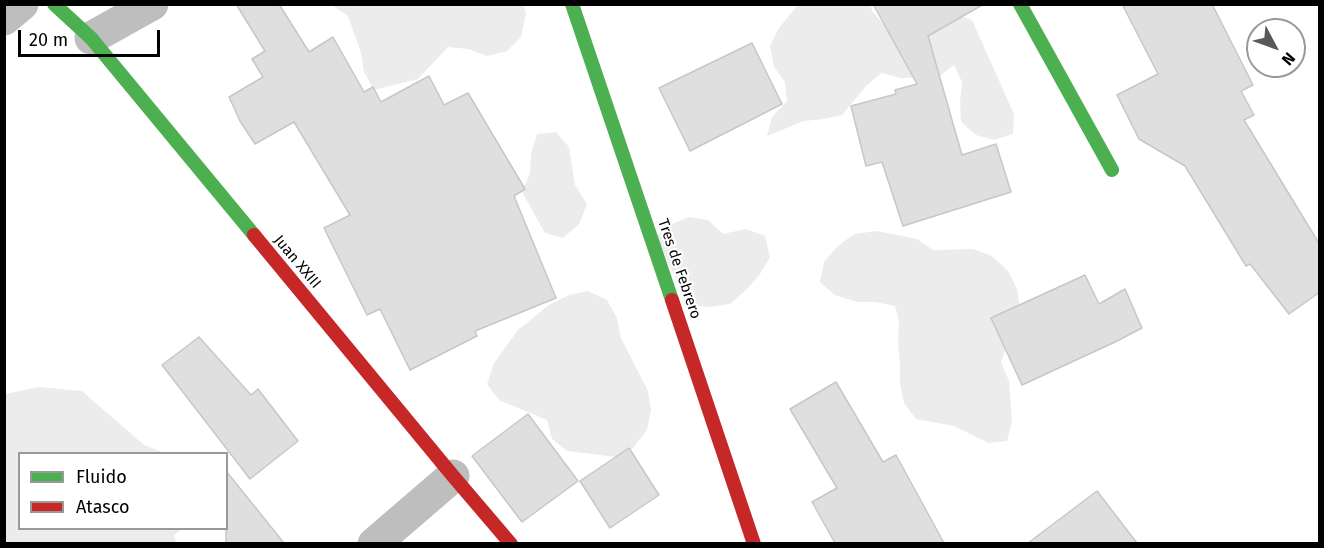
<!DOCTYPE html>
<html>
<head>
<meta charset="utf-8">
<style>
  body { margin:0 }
  #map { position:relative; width:1324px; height:548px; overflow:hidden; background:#fff; font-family:"Fira Sans",sans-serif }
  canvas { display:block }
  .frame { position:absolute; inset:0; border:6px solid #000; pointer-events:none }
  .legend { position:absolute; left:18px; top:452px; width:210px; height:78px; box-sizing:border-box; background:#fff; border:2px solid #999; margin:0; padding:8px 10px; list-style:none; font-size:18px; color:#000 }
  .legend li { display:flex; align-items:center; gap:12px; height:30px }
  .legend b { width:30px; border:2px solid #999 }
  .north { position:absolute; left:1246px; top:18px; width:60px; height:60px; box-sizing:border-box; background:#fff; border:2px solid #999; border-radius:50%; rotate:131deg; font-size:16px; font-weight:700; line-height:24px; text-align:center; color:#000 }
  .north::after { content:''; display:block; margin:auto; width:21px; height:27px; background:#595959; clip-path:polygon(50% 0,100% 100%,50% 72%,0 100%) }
  .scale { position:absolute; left:18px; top:30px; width:142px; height:27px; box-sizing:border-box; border:3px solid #000; border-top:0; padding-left:8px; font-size:18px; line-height:21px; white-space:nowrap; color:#000; -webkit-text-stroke:4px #fff; paint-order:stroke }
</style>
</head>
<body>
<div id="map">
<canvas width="1324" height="548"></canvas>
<div class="frame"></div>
<ul class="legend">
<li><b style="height:8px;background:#4caf50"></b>Fluido</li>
<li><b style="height:8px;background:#c62828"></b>Atasco</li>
</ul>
<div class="north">N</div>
<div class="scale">20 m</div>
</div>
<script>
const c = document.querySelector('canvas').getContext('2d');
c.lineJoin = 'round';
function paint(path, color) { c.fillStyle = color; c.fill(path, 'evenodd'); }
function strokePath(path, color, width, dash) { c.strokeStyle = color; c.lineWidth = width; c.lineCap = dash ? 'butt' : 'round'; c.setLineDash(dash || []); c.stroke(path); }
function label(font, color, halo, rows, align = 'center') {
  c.font = font + ' "Fira Sans",sans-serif'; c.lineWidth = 4.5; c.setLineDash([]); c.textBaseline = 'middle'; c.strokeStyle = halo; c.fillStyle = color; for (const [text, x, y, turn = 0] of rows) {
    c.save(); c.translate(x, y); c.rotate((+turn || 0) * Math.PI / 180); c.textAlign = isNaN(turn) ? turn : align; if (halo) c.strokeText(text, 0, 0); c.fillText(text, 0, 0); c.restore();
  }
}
paint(new Path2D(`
  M523,4L526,13L521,37L507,51L487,56L468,49L448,47L418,79L374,90L364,72L361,53L348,16L332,5Z
  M798,5H871L872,11L898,41L953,13L972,20L1014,114L1013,134L994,140L976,135L961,122L960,102L962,82L954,65L939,77L901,78L882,73L867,85L842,115L824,119L804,121L767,136L772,117L787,101L785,82L774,67L770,46L779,28Z
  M556,132L569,147L575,185L587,204L579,224L563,238L545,233L522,192L530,173L531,154L537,134Z
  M689,217L708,220L723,234L746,229L765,236L770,257L760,274L746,290L730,304L710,307L688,305L656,237L672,224Z
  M877,231L917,239L933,250L973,249L992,256L1008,271L1017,289L1020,309L1001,362L1009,381L1012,422L1007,441L988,443L954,426L916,419L904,403L900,383V363L898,343L899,321L895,306L876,302H857L835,295L820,282L824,262L838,246L854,234Z
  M588,291L607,300L617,318L621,338L648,391L651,410L647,430L625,458L567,451L552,439L547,420L499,400L487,384L494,363L518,330L549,305L569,295Z
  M39,387L82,391L144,445L165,453L20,454V528L182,529L174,535L176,543H5V394Z`), '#ececec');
const building = new Path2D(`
  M236,4H279L309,52L333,37L364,92L373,87L381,102L429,76L444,105L468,93L525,189L514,196L556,298L475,331L477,336L410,370L380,309L367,315L324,228L350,215L294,122L255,144L240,121L229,97L263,77L252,59L265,51Z
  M873,4H984L928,36L962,155L996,144L1011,192L903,226L882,162L866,166L851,106L896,94L895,90L917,84Z
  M1122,4H1212L1253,85L1241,91L1254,115L1244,120L1320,245V292L1289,314L1250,264L1246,266L1185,166L1139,139L1117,95L1158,74Z
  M752,43L782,104L690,151L659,88Z
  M1085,275L1099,304L1125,289L1142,328L1115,342L1022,385L991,318Z
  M199,337L251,395L258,389L298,441L250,479L162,365Z
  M836,382L883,462L896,455L944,543H835L812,502L837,488L790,409Z
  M528,414L578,481L522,522L472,456Z
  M629,448L659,495L610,528L580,481Z
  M226,471L284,543H226Z
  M1097,491L1137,543H1028Z`);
paint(building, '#dfdfdf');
strokePath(building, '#c7c7c7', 1.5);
strokePath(new Path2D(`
  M4,19L22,4
  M91,38L152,4
  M374,544L453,476`), '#bebebe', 33);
strokePath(new Path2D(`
  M54,4L91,38L254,235
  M572,4L672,300
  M1020,4L1112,170`), '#4caf50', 14);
strokePath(new Path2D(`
  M254,235L453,476L511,544
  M672,300L754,544`), '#c62828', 14);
label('15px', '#000', '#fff', [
  ["Juan XXIII",297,262,50],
  ["Tres de Febrero",679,269,71]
]);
</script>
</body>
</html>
